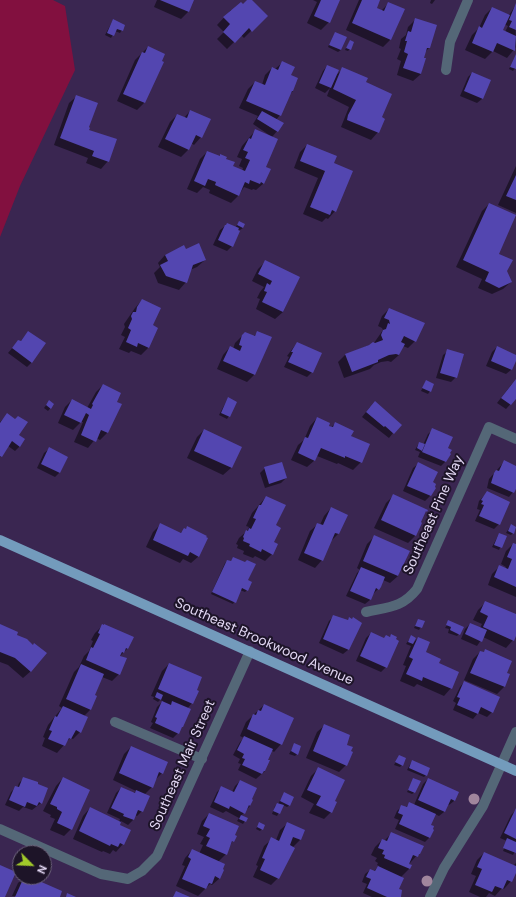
<!DOCTYPE html>
<html>
<head>
<meta charset="utf-8">
<style>
  body { margin:0 }
  #map { position:relative; width:516px; height:897px; overflow:hidden; background:#3a2651; font-family:"DM Sans",sans-serif }
  canvas { display:block }
  .north { position:absolute; left:12px; top:845px; width:40px; height:40px; box-sizing:border-box; background:#1d1428; border:1px solid #6c627a; border-radius:50%; rotate:114deg; font-size:11px; font-weight:700; line-height:16px; text-align:center; color:#e3d8f4 }
  .north::after { content:''; display:block; margin:auto; width:14px; height:18px; background:#a1c92a; clip-path:polygon(50% 0,100% 100%,50% 72%,0 100%) }
</style>
</head>
<body>
<div id="map">
<canvas width="516" height="897"></canvas>
<div class="north">N</div>
</div>
<script>
const c = document.querySelector('canvas').getContext('2d');
c.lineJoin = 'round';
function paint(path, color) { c.fillStyle = color; c.fill(path, 'evenodd'); }
function strokePath(path, color, width, dash) { c.strokeStyle = color; c.lineWidth = width; c.lineCap = dash ? 'butt' : 'round'; c.setLineDash(dash || []); c.stroke(path); }
function label(font, color, halo, rows, align = 'center') {
  c.font = font + ' "DM Sans",sans-serif'; c.lineWidth = 4; c.setLineDash([]); c.textBaseline = 'middle'; c.strokeStyle = halo; c.fillStyle = color; for (const [text, x, y, turn = 0] of rows) {
    c.save(); c.translate(x, y); c.rotate((+turn || 0) * Math.PI / 180); c.textAlign = isNaN(turn) ? turn : align; if (halo) c.strokeText(text, 0, 0); c.fillText(text, 0, 0); c.restore();
  }
}
paint(new Path2D(`
  M0,0H53L65,6L75,70L20,186L0,237Z`), '#82103f');
paint(new Path2D(`
  M157,0H193L188,12L181,19L154,7Z
  M249,0H250L266,16L244,38L241,35L227,49L217,39L224,32L217,25L231,10L233,11L243,5Z
  M313,0H339L329,22L321,30L307,23L317,2Z
  M359,0H379L376,8L381,11L389,3L390,40L383,47L346,30Z
  M431,0H435L432,4L430,3Z
  M515,6L516,47L507,58L493,51L485,59L465,50L472,35L479,28L485,15L492,8L509,15ZM504,24L508,26L505,32L502,30Z
  M113,20L122,30L120,33L115,31L111,38L105,35Z
  M415,20L429,48L425,52L421,74L413,81L397,75L401,61L397,59L401,49L399,48L401,39L406,35L408,27Z
  M335,33L341,50L338,52L328,47Z
  M350,41V49L348,51L345,50Z
  M148,47L162,62L144,103L137,110L117,101L135,60Z
  M515,57L516,67L513,71L509,69Z
  M282,63L290,75L293,91L290,94L280,115L276,120L283,124L272,137L253,124L258,116L239,108L248,89L255,82L262,85L265,75L272,68L275,69Z
  M327,66L335,76L343,69L381,118L378,132L371,140L341,127L349,107L327,96L330,88L325,93L315,88L323,71Z
  M472,73L490,80L482,99L477,103L460,96L468,77Z
  M77,96L88,131L108,161L101,169L86,163L88,158L54,145L69,103Z
  M190,111L201,137L194,145L191,143L188,150L181,157L158,147L170,122L177,115L184,118Z
  M255,131L264,183L256,190L253,189L252,190L244,187L239,195L231,203L209,193L210,190L203,187L197,193L187,189L200,159L207,152L225,159L232,167L242,171L243,168L239,166L242,159L237,157L242,146Z
  M307,145L332,163L335,211L328,219L326,218L322,222L303,214L318,178L294,168L300,152Z
  M516,166V213L498,205Z
  M489,204L498,254L511,282L503,289L492,294L478,288L482,279L456,267L482,211Z
  M239,222L243,228L240,230L238,229L232,246L227,251L213,245L220,230L225,226L235,228Z
  M185,251L205,260L197,267L190,270L186,282L179,290L158,283L154,273L160,267L158,263L165,255Z
  M265,262L299,278L283,312L275,319L256,309L260,299L257,298L260,292L264,287L252,281L258,269Z
  M142,300L151,326L157,328L148,348L141,355L131,351L129,353L119,349L125,337L121,335L125,327L124,324L135,308Z
  M389,309L415,341L408,348L403,346L399,355L391,362L388,361L381,362L374,365L370,369L344,378L338,362L345,355L374,343L383,330L382,328L378,326L382,316Z
  M28,332L32,362L27,367L8,353L14,346L18,341L20,342Z
  M258,332L271,338L254,375L247,382L217,369L223,355L230,347L233,349L235,343L245,333L253,337Z
  M297,343L312,372L307,377L284,367L289,357L287,356L293,348Z
  M497,347L516,356V359L511,370L506,374L486,366L492,352Z
  M448,351L456,377L451,382L436,378L443,355Z
  M426,381L430,391L428,394L421,391Z
  M516,381V398L506,409L497,403L511,385Z
  M103,385L116,403L120,405L107,433L100,440L96,438L88,448L74,442L83,422H81L73,430L58,423L65,407L72,400L87,408L96,392Z
  M228,398L229,416L227,419L219,415Z
  M47,404L53,405L48,411L44,408Z
  M370,407L393,433L389,438L362,417Z
  M7,415L18,435L20,446L15,451L8,446L0,457V422Z
  M317,418L331,427L335,424L350,436L368,444L361,462L353,470L338,463L337,464L317,456L315,460L307,467L291,460L298,445L304,440L310,426Z
  M204,430L240,447L231,468L223,475L187,458L197,437Z
  M433,430L447,449L445,462L441,466L418,457L420,452L415,450L419,443L423,445L428,434Z
  M49,449L60,472L55,477L37,468L44,453Z
  M504,462L516,467V486L513,492L509,497L487,488L489,479Z
  M418,464L432,483L434,488L430,496L425,501L403,491L413,468Z
  M265,468L286,478L281,483L265,488L260,473Z
  M487,493L499,524L494,529L475,521L480,510L477,509L479,501Z
  M393,496L421,524L415,536L408,543L374,528L386,503Z
  M266,497L275,526L272,554L265,561L255,556L253,558L243,554L244,551L237,548L238,545L236,544L239,538L247,531L249,527L246,526L252,513Z
  M331,508L338,534L331,541L322,560L315,568L298,560L310,531L318,524L320,525L324,516Z
  M160,525L180,533L187,528L199,556L191,563L183,559L180,563L146,547L153,532Z
  M511,525L513,533L511,535L506,533Z
  M499,534L505,537L499,550L492,547Z
  M375,536L408,551L398,576L390,583L383,580L378,589L373,594L370,600L365,604L346,596L357,573L360,570L357,568L367,544Z
  M513,544L516,545V597L488,585L492,574L500,566L505,569L506,567L501,564L506,551Z
  M233,558L247,581V590L245,592L240,590L233,604L211,594L225,563L227,561L230,562Z
  M485,603L516,616V633L513,640L506,648L483,637L477,646L461,639L465,629L470,624L480,628L482,624L473,620L478,610Z
  M334,616L347,621L349,618L352,620L348,650L343,654L319,643L329,621Z
  M418,620L424,622L419,630L414,628Z
  M449,622L459,634L457,636L448,633L449,629L445,628Z
  M0,625L15,635L31,671L23,678L8,665L0,662Z
  M102,626L128,648L120,656L119,674L112,681L102,677L94,696L90,710L84,716L80,732L73,739L70,738L57,753L42,746L45,738L43,737L48,725L62,708L59,706L74,672L79,667L84,656L89,651L93,641L91,640L95,633Z
  M371,633L384,639L389,637L391,636L386,667L381,672L356,661L366,638Z
  M411,637L415,638L412,644L418,638L424,652L438,664L451,688L444,696L417,684L414,687L400,681L406,666L403,665L411,646L406,644Z
  M480,652L506,673L509,675L504,687L497,694L464,680L473,659Z
  M169,664L192,703L187,709L178,733L173,738L150,728L153,723L151,722L157,707L163,701L160,700L158,702L153,699L154,697L151,696L162,671Z
  M464,682L492,712L487,717L478,713L473,719L453,710L456,703L453,701L460,687Z
  M264,705L281,744L274,752L271,750L267,760L265,771L256,779L238,770L241,764L238,763L240,759L233,755L240,742L244,738L240,736L246,722Z
  M325,725L346,745V765L339,772L306,758L317,732Z
  M295,744L297,754L295,756L289,754Z
  M131,747L162,773L155,780L152,787L144,795L142,811L137,816L135,815L133,820L128,825L121,821L119,825L123,844L116,852L113,850L110,854L103,851L102,852L73,839L83,816L90,808L119,822L120,819L107,813L116,793L121,788L134,793L136,791L113,780L124,754Z
  M399,756L402,765L400,767L394,765Z
  M412,761L426,775L424,777L407,770Z
  M318,769L334,802L331,812L324,819L309,813L314,804L301,797L311,776Z
  M24,778L41,803L32,810L23,807L19,811L5,805L11,792L16,787L17,788L19,783Z
  M63,778L71,829L64,836L50,830L55,819L50,817L51,815L43,811L56,786Z
  M414,779L415,792L412,794L407,792Z
  M428,779L457,792L454,801L449,805L447,804L444,812L439,816L435,814L430,826L429,838L425,842L395,829L399,820L394,818L397,811L402,806L405,808L410,803L414,805L423,784Z
  M240,781L251,799L250,806L241,816L245,821L243,824L237,821L239,818L226,811L223,813L210,807L217,792L222,787L232,792L235,786Z
  M284,794L290,805L287,807L283,805L277,816L272,814L275,806L278,804Z
  M516,810V850L513,855L503,851L507,841L500,838L511,815Z
  M209,814L235,836L226,854L218,862L220,878L212,885L210,884L198,896L176,886L185,866L182,865L185,858L192,850L199,854L203,845L200,844L204,837L197,834L202,821Z
  M288,823L300,840L292,848L278,878L271,885L253,877L258,866L256,865L264,846L272,839L276,840L280,830Z
  M259,824L262,829L260,831L256,829Z
  M392,833L419,853L410,863H408L407,864L410,866L409,869L401,877L398,889L399,897H372L363,893L367,884L362,882L365,874L370,870L374,871L379,866L377,865L378,863L375,861L377,858L371,855L375,847L382,840L384,841Z
  M484,853L513,866L516,863V870L511,881L504,889L502,888L495,896L489,893L486,897H480L469,892L476,876L471,874L477,860Z
  M24,877H27L59,897L12,896L18,883Z`), '#0007');
paint(new Path2D(`
  M160,0H194L189,12Z
  M247,0H252L268,16L252,32L249,28L235,43L223,32L230,24L223,17L241,2L243,4Z
  M321,0H340L330,23L314,16Z
  M362,0H380L377,8L384,11L388,2L405,9L391,40L352,23Z
  M516,3V30L509,27L512,21L509,20Z
  M492,7L510,15L503,30L516,36L515,51L497,43L493,52L472,43L479,26L482,28Z
  M415,18L437,25L430,48H427L424,58H426L421,74L403,68L408,54L404,52L407,41H405L408,31L411,32Z
  M113,19L125,25L123,31L117,29L114,36L107,33Z
  M335,32L347,37L341,50L329,45Z
  M350,40L354,42L351,50L346,48Z
  M148,46L165,54L162,61L164,62L145,103L123,94L142,52L145,53Z
  M516,54V69L510,67Z
  M282,61L295,67L291,75L298,78L293,91H292L281,116L246,101L255,81L265,85L272,67L278,70Z
  M327,65L339,70L331,88L319,83Z
  M342,67L368,78L366,82L392,94L382,117L385,119L379,133L347,120L348,115L356,100L333,89Z
  M472,72L491,80L483,99L464,91Z
  M76,95L98,103L89,127L90,128L89,130L117,139L109,162L92,156L94,151L60,138Z
  M190,110L211,119L202,138L196,135L189,150L165,139L177,114L187,118Z
  M262,111L284,123L278,132L257,119Z
  M255,129L278,139L266,167L271,169L264,184L261,182L260,184L250,180L249,184L245,182L239,196L215,185L216,182L208,179L205,186L194,181L207,151L220,156V154L227,157L226,159L235,162L233,166L245,171L250,160L245,158L248,152L243,150L249,138L251,139Z
  M307,144L337,156L334,163L353,171L336,212L332,210L330,215L310,207L325,171L300,161Z
  M516,175V200L506,196Z
  M489,203L516,215L499,254L513,260L507,271L512,282L499,288L485,281L489,272L463,260Z
  M239,221L245,224L243,228L237,225Z
  M227,223L239,228L238,230L240,231L233,247L218,240L225,225H226Z
  M199,243L206,260L193,265L187,283L166,276L160,265L168,261L165,255L184,245L186,249Z
  M265,260L300,277L283,312L262,302L267,292L264,291L267,283L270,285L272,281L258,274Z
  M142,299L161,308L153,325L158,328L149,348L138,343L137,347L126,342L131,330L128,328L132,319L131,316L133,312H136L137,307Z
  M389,308L425,323L416,342L404,336L401,342L405,344L399,355L396,354L389,355L378,360V362L352,372L345,354L369,345L373,342L375,343L383,340L381,335L383,330L386,329L388,323L390,324L389,320L384,318Z
  M28,331L46,343L32,363L12,348L18,340L21,341Z
  M257,331L272,337L255,375L223,361L230,346L240,351L242,346L239,345L242,335L245,332L255,336Z
  M297,342L322,353L313,373L288,362L293,352H291Z
  M497,346L516,355V361L512,370L491,361Z
  M447,349L464,354L457,378L440,373Z
  M516,379V399L511,405L501,398Z
  M426,380L434,384L431,392L422,388Z
  M103,384L121,393L117,402L122,404L108,433L101,430L96,442L81,435L89,415L86,413L81,423L64,415L72,399L91,409L93,405L92,404Z
  M228,397L237,402L230,417L221,413Z
  M49,400L54,404L51,409L46,405Z
  M375,401L402,425L394,434L385,426L384,427L366,412Z
  M7,413L15,419L18,416L28,422L19,435L25,439L20,447L12,441L2,457L0,456V423Z
  M317,417L330,423L329,426L333,427L335,422L354,431L351,436L370,444L362,463L345,456V458L321,448L315,461L298,453L305,437L308,438Z
  M432,428L453,437L448,448L452,450L450,453L451,454L446,462L422,452Z
  M204,429L242,447L232,468L194,451Z
  M419,442L425,444L422,451L417,448Z
  M49,447L68,457L60,473L41,464Z
  M504,460L516,466V489L514,493L491,483L494,473L496,470L499,471Z
  M282,462L287,478L269,484L264,467Z
  M418,462L438,472L433,482L436,484L435,487L436,488L431,496L407,486Z
  M487,491L510,502L500,525L479,516L484,505L481,504L483,501L481,500Z
  M393,494L428,510L427,512L426,511L421,522L422,523L416,536L381,520Z
  M266,496L286,505L276,525L281,528L274,542L278,544L273,555L262,549L261,552L249,546L250,544L243,541L244,538L243,537L246,530L248,531L249,528L251,529L256,519L253,518L259,505H261Z
  M331,507L348,515L339,534L335,533L323,561L304,553L317,523L323,525Z
  M160,523L181,533L184,528L186,529L187,526L207,536L206,537L208,538L199,557L190,552L188,556L153,540Z
  M511,524L516,527L514,534L508,531Z
  M499,533L507,536L502,548L494,545Z
  M374,535L410,551L398,576L363,561Z
  M513,543L516,544V587L494,577L499,565L508,569L512,559L507,557Z
  M233,557L245,562L247,560L256,564L248,580L252,582L248,591L242,588L236,603L212,592L227,560L231,561Z
  M361,567L385,577L381,587L379,590L376,588L371,600L350,591Z
  M485,601L516,614V636L514,641L483,627L488,616L480,612Z
  M333,615L348,620L349,617L352,619L353,617L362,623L349,650L323,639Z
  M418,619L425,621L422,628L415,626Z
  M448,620L464,627L460,635L450,630L451,627L446,625Z
  M470,623L487,630L482,642L465,634Z
  M0,624L18,632L17,635L27,639L33,645L34,643L47,653L31,672L15,658L0,652Z
  M102,624L104,625V624L134,637L128,649L126,648L124,653L122,652L120,656L127,658L120,675L86,660L91,647L93,648L100,634L98,633Z
  M371,632L384,638L386,635L390,637L391,634L397,637L396,639L399,641L387,668L360,656Z
  M411,635L416,638L413,644L408,642Z
  M418,637L430,642L426,652L441,659L439,663L459,672L452,689L423,677L422,681L406,674L413,659L409,657Z
  M485,649L512,661L507,673L510,674L505,687L470,673L480,651L484,652Z
  M169,663L202,677L197,690L199,691L193,704L158,689Z
  M81,664L104,674L95,695L97,696L91,710L66,699Z
  M464,681L500,697L493,713L481,707L478,714L457,705L460,698L457,697Z
  M157,692L163,695L161,700L155,697Z
  M162,701L171,705L172,701L191,709L183,727H182L179,734L155,723L157,718L155,717Z
  M264,704L294,718L282,745L247,729L253,714L256,715L258,710L261,711Z
  M63,706L88,717L81,733L76,730L71,739L69,738L65,746L48,739L52,731L49,730L55,716L57,717Z
  M324,724L350,735L347,745L353,747L351,751L353,752L347,766L313,751Z
  M244,736L273,749L268,760H270L265,771H264L262,774L242,765L245,759L242,758L244,754L237,750Z
  M294,743L301,746L298,755L291,751Z
  M131,746L168,762L163,774L159,772L153,788L119,773Z
  M399,755L406,758L403,766L395,762Z
  M412,760L430,768L427,776L409,768Z
  M318,767L345,780L335,801L337,802L332,813L316,805L321,796L307,790Z
  M23,777L38,782V784L48,788L42,804L39,802L37,806L27,802L25,807L9,800L15,786L19,787Z
  M63,777L90,790L72,830L57,823L62,812L57,809V807L50,804Z
  M413,778L421,781L415,793L408,790Z
  M428,778L459,792L455,801L451,799L445,812L418,800Z
  M240,780L257,788L252,799L253,800L250,806L249,805L245,814L230,806L229,809L214,802L221,786L234,792Z
  M121,787L135,793L136,790L150,796L143,812L138,810L134,820L123,816L124,814L111,808Z
  M284,792L294,797L290,806L280,801Z
  M409,802L436,814L431,825L434,826L433,829L434,830L430,838L399,824L403,815L398,813L401,805L407,807Z
  M277,803L284,805L280,814L273,811Z
  M90,807L121,822L120,825L131,830L124,845L120,843L118,847L111,844L110,846L79,831Z
  M516,808V839L504,833Z
  M209,813L239,826L235,835L237,836L234,842L232,841L227,855L206,846L210,838L206,836L210,829L203,826Z
  M241,815L248,818L246,822L239,819Z
  M259,822L265,825L263,830L257,827Z
  M287,822L305,830L301,840L293,837L290,845L295,848L279,879L260,870L265,859L262,858L271,837L279,841Z
  M391,832L424,846L420,854H419L418,857L413,855L409,864L412,865L410,869L384,858L385,855L382,854L384,850L378,848L382,839L387,841Z
  M507,838L516,842V853L503,848Z
  M192,849L225,864L223,869L224,870L220,879L215,876L212,884L209,883L206,889L182,879L191,859L188,857Z
  M484,852L516,866V873L512,882L507,880L503,889L495,886L492,892L475,885L482,869L477,867Z
  M0,865L16,872L5,897H0Z
  M378,866L404,878L399,889L402,890L401,897H387L367,888L371,879L366,877L370,869L375,871Z
  M24,877H30L62,891L60,897H15Z
  M176,891L190,897H173Z
  M67,893L76,897H66Z`), '#5346b0');
strokePath(new Path2D(`
  M446,70L450,42L468,0
  M366,612C388,607 402,608 417,589L489,427L516,439
  M115,722L202,759
  M0,829L101,874L128,879L142,871L157,856L250,651
  M430,897L444,868L483,806L516,732`), '#546777', 10);
strokePath(new Path2D(`
  M0,540L516,771`), '#739bbc', 10);
c.fillStyle = '#a1869d';
for (const [x, y] of [
  [474,799],
  [427,881]
]) { c.beginPath(); c.arc(x, y, 5.5, 0, 2 * Math.PI); c.fill(); }
label('14px', '#e3d8f4', '#1d1428', [
  ["Southeast Pine Way",434,515,-66],
  ["Southeast Brookwood Avenue",264,642,24],
  ["Southeast Mair Street",183,765,-66]
]);
</script>
</body>
</html>
